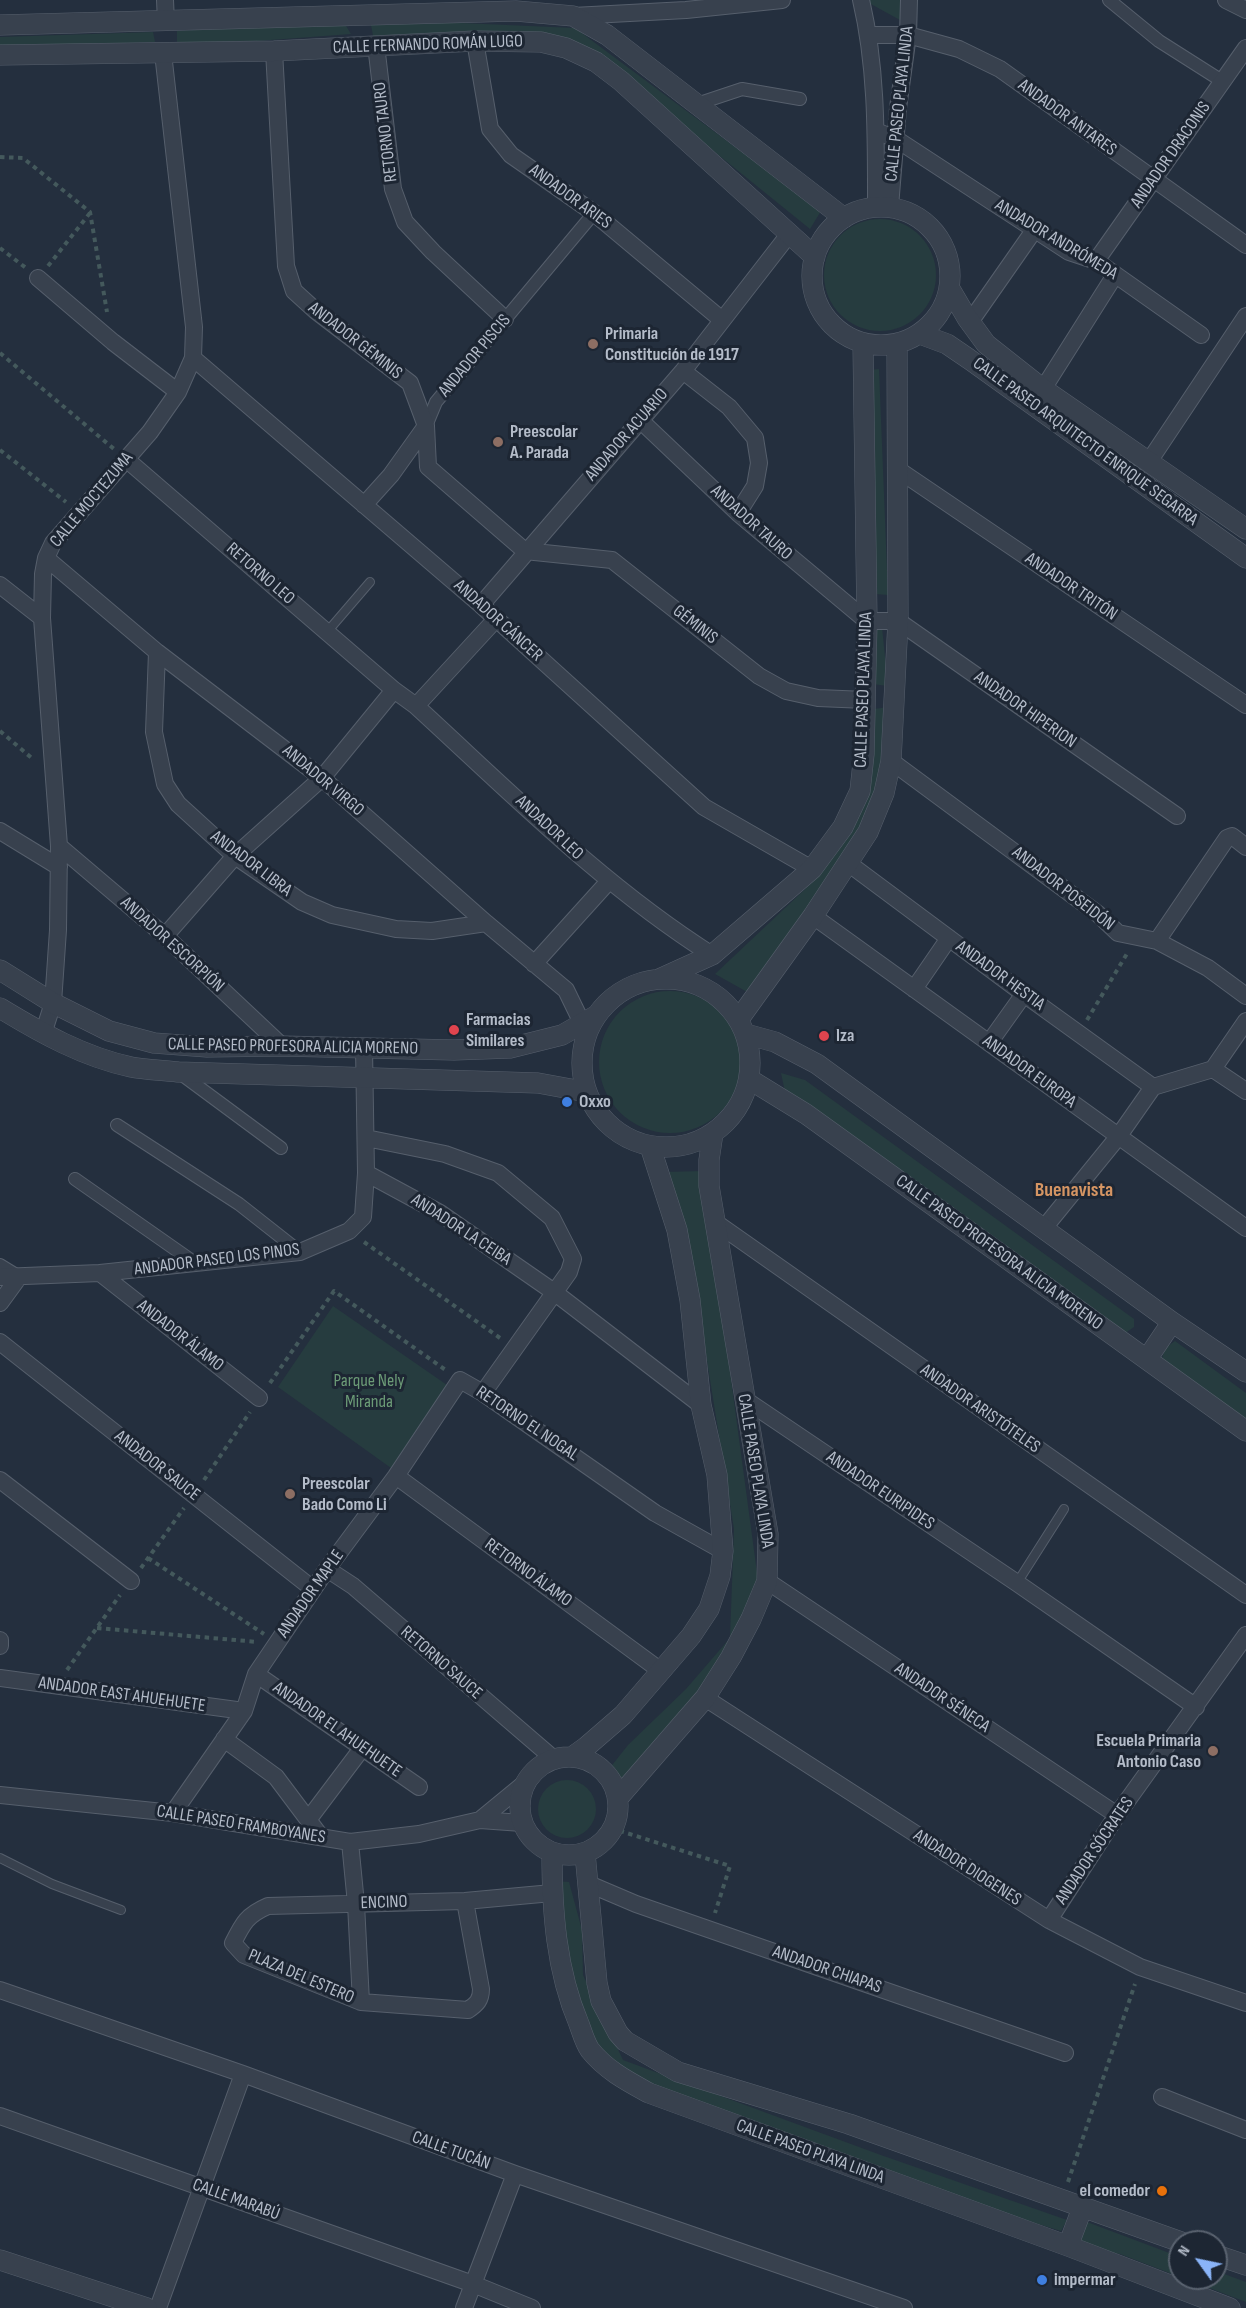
<!DOCTYPE html>
<html>
<head>
<meta charset="utf-8">
<style>
  body { margin:0 }
  #map { position:relative; width:1246px; height:2308px; overflow:hidden; background:#242f3e; font-family:"Sofia Sans Condensed",sans-serif }
  canvas { display:block }
  .north { position:absolute; left:1168px; top:2230px; width:60px; height:60px; box-sizing:border-box; background:#1d2633; border:2px solid #59626f; border-radius:50%; rotate:303deg; font-size:16px; font-weight:700; line-height:24px; text-align:center; color:#b4bcc9 }
  .north::after { content:''; display:block; margin:auto; width:21px; height:27px; background:#8ab4f8; clip-path:polygon(50% 0,100% 100%,50% 72%,0 100%) }
</style>
</head>
<body>
<div id="map">
<canvas width="1246" height="2308"></canvas>
<div class="north">N</div>
</div>
<script>
const c = document.querySelector('canvas').getContext('2d');
c.lineJoin = 'round';
function paint(path, color) { c.fillStyle = color; c.fill(path, 'evenodd'); }
function strokePath(path, color, width, dash) { c.strokeStyle = color; c.lineWidth = width; c.lineCap = dash ? 'butt' : 'round'; c.setLineDash(dash || []); c.stroke(path); }
function label(font, color, halo, rows, align = 'center') {
  c.font = font + ' "Sofia Sans Condensed",sans-serif'; c.lineWidth = 6; c.setLineDash([]); c.textBaseline = 'middle'; c.strokeStyle = halo; c.fillStyle = color; for (const [text, x, y, turn = 0] of rows) {
    c.save(); c.translate(x, y); c.rotate((+turn || 0) * Math.PI / 180); c.textAlign = isNaN(turn) ? turn : align; if (halo) c.strokeText(text, 0, 0); c.fillText(text, 0, 0); c.restore();
  }
}
paint(new Path2D(`
  M869,0H902L900,20L869,3Z
  M370,19L575,28L821,211L810,229L580,43L373,36Z
  M343,21L351,34L177,47V31Z
  M153,32L155,42L0,47V37Z
  M824 275a56 56 0 1 1 112 0a56 56 0 1 1-112 0Z
  M879,369L888,595L875,594L870,370Z
  M882,627L888,686L872,684L875,630Z
  M888,707L886,770L864,836L749,993L715,974L819,876L850,830L874,709Z
  M599 1062a71 71 0 1 1 142 0a71 71 0 1 1-142 0Z
  M781,1073L805,1080L1134,1319V1327L1124,1334L785,1092Z
  M703,1171L758,1580L745,1626L695,1703L620,1786L609,1769L628,1745L686,1689L730,1638L734,1529L685,1224L664,1172Z
  M333,1306L447,1385L391,1468L278,1387Z
  M1175,1341L1246,1393V1419L1162,1361C1163,1351 1166,1347 1175,1341Z
  M538 1809a29 29 0 1 1 58 0a29 29 0 1 1-58 0Z
  M556,1881L569,1882L582,1930L583,1975L623,2060L878,2154L1067,2220L1061,2231L992,2210L656,2093L594,2050L570,1983Z
  M1087,2222L1180,2257V2277L1120,2254L1077,2248Z
  M1216,2271L1246,2282V2302L1183,2278H1216Z`), '#263c3f');
const service = new Path2D(`
  M327,632L370,582
  M1017,1583L1064,1509
  M0,1858L52,1884L121,1910`);
const pedestrian = new Path2D(`
  M1109,0L1159,41L1222,81
  M697,104L742,89L800,99
  M426,426L436,402L594,213
  M181,1074L281,1148
  M117,1125L239,1204L300,1252
  M75,1179L195,1263
  M0,1265L18,1276`);
const minor = new Path2D(`
  M165,0L166,22
  M861,0C877,68 876,138 876,207
  M1226,0L1246,10
  M573,16L686,10L782,0
  M869,35H908L959,49L1000,69L1246,245
  M475,41L490,129L511,155L594,213L722,320
  M376,45L393,189L405,222L433,252L505,319
  M274,51L286,266L294,291L316,311L410,383L426,426L428,467L525,551L612,560L759,676L786,691L818,698L866,700
  M876,131L896,139L1069,252L1096,261L1201,335
  M890,207L898,108L908,35L909,0
  M1096,261L1246,48
  M38,278L113,342L178,392
  M970,322L1035,229
  M193,358L481,605L704,807L812,869
  M683,371L729,407L755,438L759,463L755,486L738,513
  M1043,389L1115,275
  M640,420L738,513L867,621H898L1177,816
  M126,459L394,690L416,706C511,793 603,886 712,955
  M1148,463L1246,316
  M897,469L1246,705
  M364,505L391,475L426,426
  M46,558L157,652L322,778L486,923L566,990L582,1023
  M0,585L42,618
  M481,605L683,371L790,233
  M157,652L154,732L165,784L178,804L235,856L302,902L332,915L396,929L432,931L486,923
  M416,706L496,619
  M891,761L1098,914L1118,933L1157,941L1208,968L1246,996
  M0,831L59,867
  M59,846L165,936L282,1046
  M848,863L1024,994L1153,1087
  M813,916L1246,1228
  M165,936L235,856L322,778L394,690
  M1157,941L1227,838L1232,836L1246,847
  M534,964L609,881
  M914,989L949,938
  M43,1034L53,1003L58,930L59,846L42,618L43,574L46,558L53,543L150,432L178,392L193,358L194,327L163,53
  M989,1043L1024,994
  M1213,1069L1246,1021
  M1153,1087L1213,1069L1246,1091
  M366,1138L445,1154L498,1173L552,1218L573,1259L569,1272L483,1393
  M366,1173L440,1213L554,1292L701,1405
  M715,1222L1246,1595
  M1044,1228L1118,1137L1153,1087
  M100,1273L259,1398
  M0,1277L100,1273L300,1252L349,1231L363,1217L366,1173L364,1048
  M0,1303L19,1277
  M0,1342L313,1589
  M744,1399L1017,1583L1196,1707
  M396,1476L661,1671
  M0,1480L131,1581
  M327,1569L353,1586L554,1759
  M767,1581L1117,1815
  M0,1640V1646
  M256,1674L419,1787
  M0,1678L244,1711
  M705,1698L1049,1920L1140,1967L1246,2003
  M224,1739L276,1777L321,1837
  M0,1795L173,1813L350,1842L419,1834L480,1820L522,1823
  M173,1813L244,1711L256,1674L327,1569L396,1476L460,1380L483,1393L655,1513L723,1551
  M308,1820L363,1747
  M480,1820L525,1783
  M350,1842L356,1904L361,2002
  M589,1884L636,1904L1065,2053
  M465,1901L481,1989C481,2000 477,2004 468,2010L361,2002L244,1955L233,1943C243,1923 247,1915 268,1906L465,1901L552,1893
  M1049,1920L1117,1815L1246,1635
  M0,1990L243,2074L515,2174L904,2308
  M1162,2097L1246,2130
  M0,2116L473,2284L532,2308
  M158,2308L243,2074
  M464,2308L515,2174`);
const tertiary = new Path2D(`
  M0,25L516,11L573,16L607,35L844,218
  M0,55L274,51L475,41L541,42L566,48L596,62L621,81L815,257
  M812 276a69 69 0 1 1 138 0a69 69 0 1 1-138 0Z
  M950,289L967,318L986,344L1043,389L1246,529
  M920,334L947,344L969,359L1246,558
  M0,970L53,1003L109,1031L154,1043L207,1047L282,1046L454,1050L510,1048L562,1035L597,1015
  M659,979L712,955L812,869L843,827L860,791L864,754L867,621L863,344
  M582 1063a84 84 0 1 1 168 0a84 84 0 1 1-168 0Z
  M0,1008C41,1033 84,1057 131,1067C146,1070 163,1070 178,1072L538,1083L587,1092
  M739,1019L813,916L868,832L884,793L891,761L898,621L897,344
  M746,1034L775,1042L817,1064L1172,1322L1246,1372
  M749,1079L806,1114L1246,1431
  M1147,1359L1172,1322
  M572,1757L586,1747L623,1715L691,1636L709,1609L720,1576L723,1551L717,1475L701,1405L690,1300L677,1230L650,1146
  M520 1806a49 49 0 1 1 98 0a49 49 0 1 1-98 0Z
  M618,1798L705,1698L731,1657L751,1619L767,1581L768,1534L709,1186V1160L713,1133
  M552,1853C552,1911 556,1970 579,2024C582,2032 585,2043 590,2050C606,2070 627,2081 649,2093L1068,2246L1230,2308
  M585,1853L597,1983L601,2001L618,2033L625,2041L678,2072L849,2124L1181,2242
  M1068,2246L1083,2206
  M1216,2255L1246,2265
  M0,2260L147,2308`);
strokePath(service, '#565f6c', 10);
strokePath(pedestrian, '#565f6c', 14);
strokePath(minor, '#565f6c', 18);
strokePath(tertiary, '#565f6c', 21);
strokePath(new Path2D(`
  M0,157L23,158L90,212L107,312
  M0,248L26,268
  M48,266L90,213
  M0,353L114,449
  M0,450L66,502
  M0,731L34,760
  M1087,1020L1128,952
  M364,1242L500,1338
  M270,1383L334,1291L447,1371
  M204,1480L250,1412
  M148,1558L264,1634
  M141,1568L184,1508
  M97,1628L258,1642
  M67,1670L120,1595
  M611,1828L730,1866L715,1913
  M1068,2182L1135,1984`), '#44595c', 4, [4.5, 4.5]);
strokePath(service, '#38414e', 8);
strokePath(pedestrian, '#38414e', 12);
strokePath(minor, '#38414e', 16);
strokePath(tertiary, '#38414e', 20);
for (const [x, y, r, color] of [
  [593,344,6,"#8d6e63"],
  [498,442,6,"#8d6e63"],
  [454,1030,6,"#e0444e"],
  [824,1036,6,"#e0444e"],
  [567,1102,6,"#3f7fe0"],
  [290,1494,6,"#8d6e63"],
  [1213,1751,6,"#8d6e63"],
  [1162,2191,6,"#e8710a"],
  [1042,2280,6,"#3f7fe0"]
]) { const dot = new Path2D(); dot.arc(x, y, r, 0, 2 * Math.PI); c.fillStyle = color; c.fill(dot); strokePath(dot, '#1d2633', 2); }
label('18px', '#b4bcc9', '#1d2633', [
  ["CALLE FERNANDO ROMÁN LUGO",428,45,-2],
  ["CALLE PASEO PLAYA LINDA",900,104,-84],
  ["ANDADOR ANTARES",1067,118,36],
  ["RETORNO TAURO",386,132,-97],
  ["ANDADOR DRACONIS",1171,155,-55],
  ["ANDADOR ARIES",570,197,36],
  ["ANDADOR ANDRÓMEDA",1056,240,31],
  ["ANDADOR GÉMINIS",355,341,38],
  ["ANDADOR PISCIS",475,356,-50],
  ["ANDADOR ACUARIO",627,435,-49],
  ["CALLE PASEO ARQUITECTO ENRIQUE SEGARRA",1085,442,36],
  ["CALLE MOCTEZUMA",92,500,-50],
  ["ANDADOR TAURO",751,523,42],
  ["RETORNO LEO",260,574,41],
  ["ANDADOR TRITÓN",1071,587,34],
  ["ANDADOR CÁNCER",498,621,42],
  ["GÉMINIS",695,625,38],
  ["CALLE PASEO PLAYA LINDA",864,690,-88],
  ["ANDADOR HIPERION",1025,710,35],
  ["ANDADOR VIRGO",323,781,40],
  ["ANDADOR LEO",549,828,43],
  ["ANDADOR LIBRA",251,864,37],
  ["ANDADOR POSEIDÓN",1063,889,38],
  ["ANDADOR ESCORPIÓN",172,945,42],
  ["ANDADOR HESTIA",1000,976,36],
  ["CALLE PASEO PROFESORA ALICIA MORENO",293,1047,1],
  ["ANDADOR EUROPA",1029,1072,36],
  ["ANDADOR LA CEIBA",461,1230,33],
  ["CALLE PASEO PROFESORA ALICIA MORENO",999,1253,36],
  ["ANDADOR PASEO LOS PINOS",217,1260,-7],
  ["ANDADOR ÁLAMO",180,1336,38],
  ["ANDADOR ARISTÓTELES",980,1409,35],
  ["RETORNO EL NOGAL",527,1424,34],
  ["ANDADOR SAUCE",157,1466,38],
  ["CALLE PASEO PLAYA LINDA",755,1471,81],
  ["ANDADOR EURIPIDES",880,1491,34],
  ["RETORNO ÁLAMO",528,1573,36],
  ["ANDADOR MAPLE",311,1594,-55],
  ["RETORNO SAUCE",441,1663,41],
  ["ANDADOR EAST AHUEHUETE",122,1695,8],
  ["ANDADOR SÉNECA",942,1698,34],
  ["ANDADOR EL AHUEHUETE",337,1730,35],
  ["CALLE PASEO FRAMBOYANES",241,1825,9],
  ["ANDADOR SÓCRATES",1095,1851,-56],
  ["ANDADOR DIOGENES",967,1868,33],
  ["ENCINO",384,1903,-2],
  ["ANDADOR CHIAPAS",827,1970,19],
  ["PLAZA DEL ESTERO",301,1977,23],
  ["CALLE TUCÁN",451,2151,20],
  ["CALLE PASEO PLAYA LINDA",810,2152,20],
  ["CALLE MARABÚ",236,2200,20]
]);
label('bold 18px', '#b4bcc9', '#1d2633', [
  ["Primaria",605,334],
  ["Constitución de 1917",605,355],
  ["Preescolar",510,432],
  ["A. Parada",510,453],
  ["Farmacias",466,1020],
  ["Similares",466,1041],
  ["Iza",836,1036],
  ["Oxxo",579,1102],
  ["Preescolar",302,1484],
  ["Bado Como Li",302,1505],
  ["Escuela Primaria",1201,1741,"right"],
  ["Antonio Caso",1201,1762,"right"],
  ["el comedor",1150,2191,"right"],
  ["impermar",1054,2280]
], 'left');
label('18px', '#6b9a76', '#1d2633', [
  ["Parque Nely",369,1381],
  ["Miranda",369,1402]
]);
label('bold 20px', '#d59563', '#1d2633', [
  ["Buenavista",1074,1191]
]);
</script>
</body>
</html>
